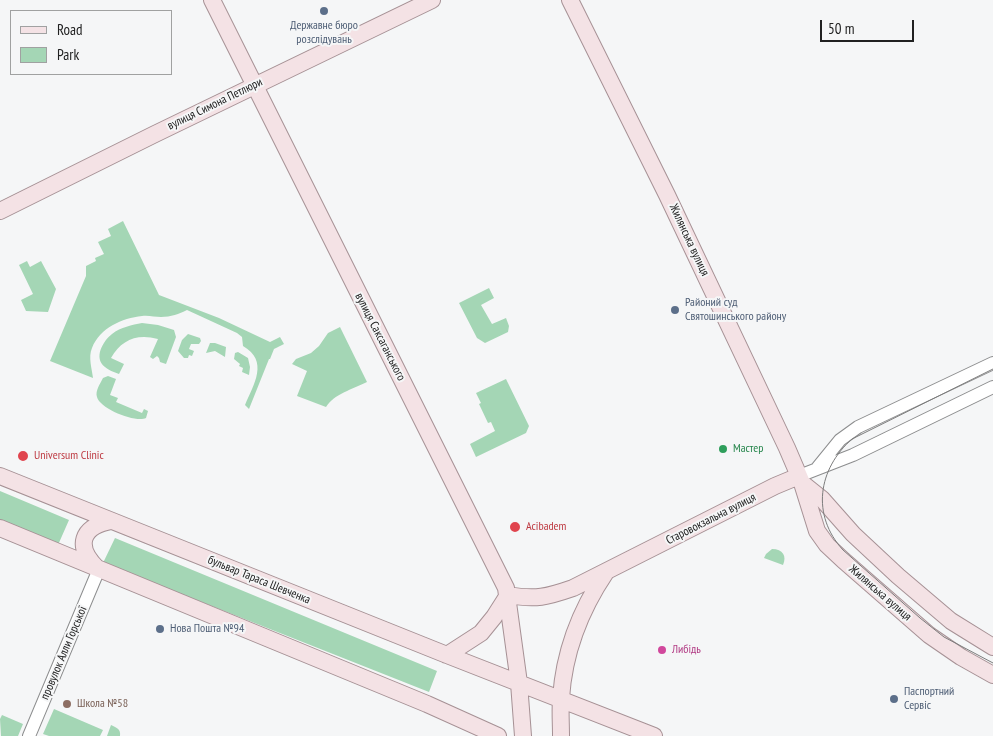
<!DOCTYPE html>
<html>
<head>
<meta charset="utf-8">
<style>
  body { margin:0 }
  #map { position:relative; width:993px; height:736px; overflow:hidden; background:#f5f6f7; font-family:"PT Sans Narrow",sans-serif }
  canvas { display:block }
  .legend { position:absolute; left:10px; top:10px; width:162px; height:65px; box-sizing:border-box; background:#f5f6f7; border:1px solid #a0a1a1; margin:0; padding:6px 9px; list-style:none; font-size:15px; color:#212121 }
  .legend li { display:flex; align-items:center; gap:10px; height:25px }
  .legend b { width:25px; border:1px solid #a0a1a1 }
  .scale { position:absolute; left:820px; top:20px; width:94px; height:22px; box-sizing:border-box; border:2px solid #212121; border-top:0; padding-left:6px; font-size:15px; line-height:18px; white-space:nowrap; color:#212121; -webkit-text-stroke:4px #f5f6f7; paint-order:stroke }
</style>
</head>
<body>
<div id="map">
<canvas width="993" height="736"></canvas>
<ul class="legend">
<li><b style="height:6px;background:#f4e2e5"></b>Road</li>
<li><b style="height:14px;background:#a4d6b5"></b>Park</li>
</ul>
<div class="scale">50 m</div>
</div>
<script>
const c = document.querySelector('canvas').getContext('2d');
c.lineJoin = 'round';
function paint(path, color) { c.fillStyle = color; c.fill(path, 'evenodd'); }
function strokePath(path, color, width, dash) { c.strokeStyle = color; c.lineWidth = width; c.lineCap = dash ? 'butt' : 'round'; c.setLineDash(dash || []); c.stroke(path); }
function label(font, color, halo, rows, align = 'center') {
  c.font = font + ' "PT Sans Narrow",sans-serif'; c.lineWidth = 4; c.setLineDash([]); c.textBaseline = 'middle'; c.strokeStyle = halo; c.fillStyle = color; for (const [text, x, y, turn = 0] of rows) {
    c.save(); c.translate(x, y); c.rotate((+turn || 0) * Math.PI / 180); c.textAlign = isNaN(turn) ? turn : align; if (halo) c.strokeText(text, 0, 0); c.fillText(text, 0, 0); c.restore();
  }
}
paint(new Path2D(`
  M123,221L159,295L219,318L270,342L280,337L284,344L274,349L270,359H269L249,409L245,405C254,384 269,361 243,346L242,337L237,333L187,310C179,314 171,317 161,317C155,317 148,315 142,316C122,318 100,328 92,348C88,357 92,369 93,378L50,361L86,276V266L96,261L95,258L104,254L98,242L111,236L108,229Z
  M27,261L30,267L41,261L56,289L48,312L26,311L21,300L33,294L19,265Z
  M489,288L494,298L481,305L492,324L506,318L509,326L508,332L485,343L477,338L459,303Z
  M142,323L158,325L174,330L176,337L166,364L160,362L159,358L157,356L153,359L150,357L158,339C137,333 121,340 111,358L124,364L119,374C114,372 108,370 105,367C93,358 103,341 112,334C121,327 132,325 142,323Z
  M340,327L367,382C353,389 334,394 326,407L297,396L307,371L292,364L296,359L311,353L319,346L328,333Z
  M188,334L200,338L201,341L199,344H191L189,349L194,351L192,356L189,355L188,358H184L178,351L182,340Z
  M210,343H215L226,347L225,357L215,351L206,353Z
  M238,352L248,358L250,367L249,375L242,372L243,368L239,366L240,364L234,359L235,353Z
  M108,376L116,379L110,395L118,398L116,402L142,413L144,409L148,411L146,418C136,423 100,409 97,397C95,391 100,384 103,378Z
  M506,379L529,426L526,433L476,457L470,444L495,431L491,422L488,423L479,404L481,403L476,393Z
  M0,491L69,520L58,545L0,521Z
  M115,538L437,671L429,692L103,563Z
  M772,549C783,549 787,556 783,565L764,558L766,554Z
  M54,709L103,730L100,736H49L43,734Z
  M2,715L23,724L18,736H1L0,719Z
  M111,725C117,728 121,729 120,736H107Z`), '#a4d6b5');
const minor = new Path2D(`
  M818,467L840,440L858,427L993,363
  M799,476L853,455L993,387
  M29,736L99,569`);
const major = new Path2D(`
  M212,0L506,588L519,683L523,736
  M570,0L667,195L787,448L802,483L817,531L827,545L843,560L929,635L961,657L993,675
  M0,211L155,134L432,0
  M0,476L447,655L654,736
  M802,483L822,499L853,534L898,576L951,621L993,647
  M0,528L427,704L498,736
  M97,568C75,546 81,527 111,521
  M447,655L481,633L494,617L508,595C536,600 547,597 573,588L775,486L799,476
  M561,736C561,723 560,710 561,698C564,653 581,609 606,572`);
strokePath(minor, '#8c8d8e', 14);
strokePath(major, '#a69195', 18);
strokePath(minor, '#fff', 12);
strokePath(major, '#f4e2e5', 16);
strokePath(new Path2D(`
  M993,369L852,439C818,469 811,515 843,550L920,618L944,637L993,663`), '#7c7c7c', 1);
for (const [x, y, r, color] of [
  [324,11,5,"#5c6f8a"],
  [675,310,5,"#5c6f8a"],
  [723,449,5,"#2e9e5b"],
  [23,456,6,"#e0444e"],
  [515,527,6,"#e0444e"],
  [160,629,5,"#5c6f8a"],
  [662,650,5,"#d1479c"],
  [894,699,5,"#5c6f8a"],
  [67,704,5,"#8d6e63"]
]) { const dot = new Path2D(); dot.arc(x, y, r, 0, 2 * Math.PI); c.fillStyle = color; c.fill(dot); strokePath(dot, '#f5f6f7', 2); }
label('12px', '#4e5e75', '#f5f6f7', [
  ["Державне бюро",324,26,"center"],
  ["розслідувань",324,40,"center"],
  ["Районий суд",685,303],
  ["Святошинського району",685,317],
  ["Нова Пошта №94",170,629],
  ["Паспортний",904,692],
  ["Сервіс",904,706]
], 'left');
label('12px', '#212121', '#f5f6f7', [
  ["вулиця Симона Петлюри",215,104,-26],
  ["Жилянська вулиця",689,240,65],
  ["вулиця Саксаганського",380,337,63],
  ["Старовокзальна вулиця",711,519,-27],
  ["бульвар Тараса Шевченка",259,580,22],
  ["Жилянська вулиця",880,593,41],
  ["провулок Алли Горської",64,653,-67]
]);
label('12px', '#27864d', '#f5f6f7', [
  ["Мастер",733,449]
], 'left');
label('12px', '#be3a42', '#f5f6f7', [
  ["Universum Clinic",34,456],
  ["Acibadem",526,527]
], 'left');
label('12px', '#b23c85', '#f5f6f7', [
  ["Либідь",672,650]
], 'left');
label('12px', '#785e54', '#f5f6f7', [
  ["Школа №58",77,704]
], 'left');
</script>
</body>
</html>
